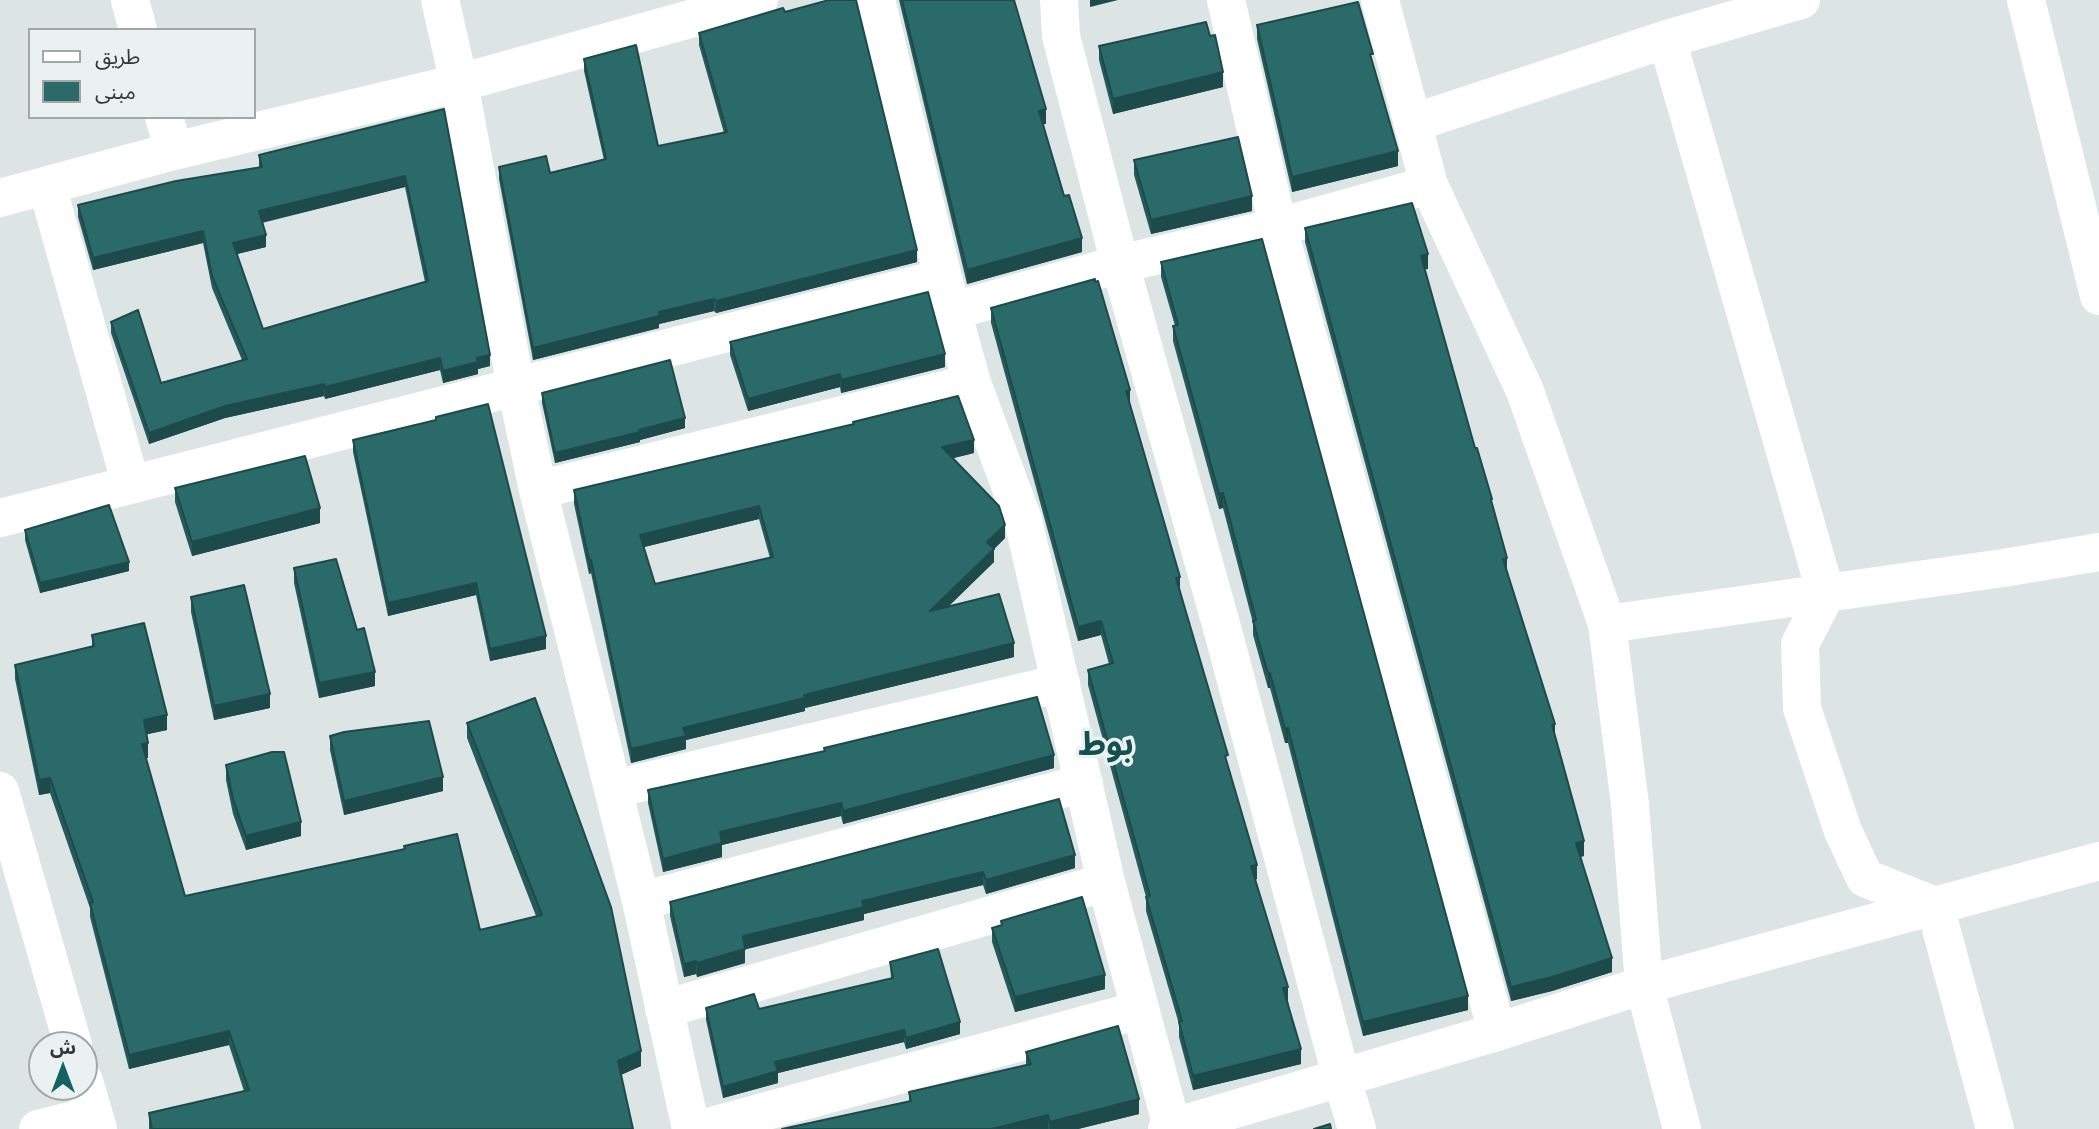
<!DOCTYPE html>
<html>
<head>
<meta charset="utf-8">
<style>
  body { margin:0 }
  #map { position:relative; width:2099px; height:1129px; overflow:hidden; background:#dde4e4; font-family:Commissioner,"Noto Sans Arabic",sans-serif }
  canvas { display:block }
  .legend { position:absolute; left:28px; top:28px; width:228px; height:91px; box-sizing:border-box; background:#ebf1f1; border:2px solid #a2a7a7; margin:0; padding:9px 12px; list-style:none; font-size:21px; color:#353737 }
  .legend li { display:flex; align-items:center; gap:14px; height:35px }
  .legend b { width:35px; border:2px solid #a2a7a7 }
  .north { position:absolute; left:28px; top:1031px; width:70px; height:70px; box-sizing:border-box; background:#ebf1f1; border:2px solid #a2a7a7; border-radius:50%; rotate:0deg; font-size:19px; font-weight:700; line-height:28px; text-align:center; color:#353737 }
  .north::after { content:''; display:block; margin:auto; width:24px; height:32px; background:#136363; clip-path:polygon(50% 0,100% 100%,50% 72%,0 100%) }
</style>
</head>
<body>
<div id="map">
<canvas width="2099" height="1129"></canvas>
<ul class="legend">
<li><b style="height:9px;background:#fff"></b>طريق</li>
<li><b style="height:19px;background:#2a6a69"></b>مبنى</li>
</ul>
<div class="north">ش</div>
</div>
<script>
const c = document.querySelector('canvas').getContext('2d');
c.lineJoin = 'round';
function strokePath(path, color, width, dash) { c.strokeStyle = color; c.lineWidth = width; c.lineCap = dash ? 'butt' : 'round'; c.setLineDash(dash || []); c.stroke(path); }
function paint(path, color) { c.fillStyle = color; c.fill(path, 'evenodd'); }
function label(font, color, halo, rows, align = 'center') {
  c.font = font + ' Commissioner,"Noto Sans Arabic",sans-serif'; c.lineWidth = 7; c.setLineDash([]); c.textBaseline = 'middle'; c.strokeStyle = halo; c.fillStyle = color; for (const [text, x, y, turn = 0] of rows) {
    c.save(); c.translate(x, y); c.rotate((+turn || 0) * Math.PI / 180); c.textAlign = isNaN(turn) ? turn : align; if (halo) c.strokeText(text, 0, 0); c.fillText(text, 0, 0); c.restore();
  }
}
strokePath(new Path2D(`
  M130,0L138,30
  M440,0L459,83L516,387L538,490L641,901L691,1129
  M876,0L943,278L972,383L1023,520L1106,882L1172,1127
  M1059,0L1061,36L1120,264L1224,635L1341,1076L1357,1129
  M1226,0L1278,227L1497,1032
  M1380,0L1429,185L1525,391L1607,624L1630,804L1644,985L2099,861
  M2026,0L2099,296
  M1667,39L1826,594L1800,644L1802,708L1843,831L1865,878L1935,906L1995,1129
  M164,117L174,151
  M1413,123L1667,39L1801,0
  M47,186L131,485
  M0,198L174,151L459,83L759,0
  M952,311L1120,264L1278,227L1429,185
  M538,490L972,383
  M0,518L943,278
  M1607,624L2003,568L2099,552
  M614,789L1061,683
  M0,791L73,1045
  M641,901L1084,783
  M664,1009L1106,882
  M84,1081L98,1129
  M38,1129L94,1115
  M700,1129L1139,1010
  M1167,1129L1497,1032L1644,985L1682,1129`), '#fff', 38);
paint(new Path2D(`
  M899,0H1014L1046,124H1043L1082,252L967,284Z
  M785,12L917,262L716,313L714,311L659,324V328L533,360L499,179V167L550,173L604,160L584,71V59L658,146L724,133L699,45V33Z
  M1257,25L1373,64L1398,166L1292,192L1257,39Z
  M1099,46L1223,87L1113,114L1099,60Z
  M444,109L490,366L478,369V374L443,383L440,370L325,399L324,396L225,418L149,444L111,333V322L161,383L242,360L212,288L203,243L93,270L78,217V205L259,167V155ZM405,187L425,282L263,329L237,254L266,247L262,223Z
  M1134,160L1252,211L1151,234L1134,175Z
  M1305,228L1428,269H1425L1475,448L1492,506L1507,572L1555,737L1584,856L1580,857L1612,972L1552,991L1511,1001L1305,242Z
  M1161,262L1468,1010L1363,1036L1288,743H1285L1270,688H1268L1253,635V623L1223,508L1219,509L1173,341V326H1175L1161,277Z
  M991,308L1130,405L1228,767L1257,879L1255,880L1288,1001L1301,1064L1193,1090L1179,1037V1024L1146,911V897L1088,685V670L1109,664L1101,635L1078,641L991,323Z
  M730,342L945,367L841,393L840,387L748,411L730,355Z
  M542,393L685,428L640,440V442L555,463L542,403Z
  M436,417L546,649L490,661L476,595L388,616L353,452V440L436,420Z
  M974,453L953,458L1005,538L994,549V562L949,606L1014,657L805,708V711L686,740V749L631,763L591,573L589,574L574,504V490ZM759,519L770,558L655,584L644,547Z
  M175,488L320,523L192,556L175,502Z
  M25,530L129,571L40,593L25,540Z
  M294,568L375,686L319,698L294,583Z
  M191,597L270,708L214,720L191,612Z
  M92,635L167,730L147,734L148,758H146L185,896L404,849V846L480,930L536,916L467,738V723L641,1066L621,1075L633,1129H149V1113L244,1091L229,1045L129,1069L90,917V908L50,793L39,795L15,679V665L92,647Z
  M330,736L443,791L344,815L330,750Z
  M824,748L1054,768L843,824L841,816L722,845V857L663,872L648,803V790L824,752Z
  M226,765L301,836L246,850L233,814L226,780Z
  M1075,855V868L986,894L983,885L864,914V920L745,949V963L697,977L696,974L684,977L670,916V902Z
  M1001,921L1105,989L1015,1012L992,942V928L1001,925Z
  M890,962L960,1034L906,1049L904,1042L778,1073V1083L723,1098L706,1020V1008L759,1009L891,978Z
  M1026,1052L1139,1114L1078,1129H782L909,1102V1092L1026,1065Z`), '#245b5a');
paint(new Path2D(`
  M1090,0H1118L1090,7Z
  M1223,72V87L1113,114V99Z
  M1046,109V124L1039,125V111Z
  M1398,151V166L1292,192V177Z
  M405,176V187L259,223V211Z
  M1252,196V211L1151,234V220Z
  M203,231V243L93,270V258Z
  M266,235V247L233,255V243Z
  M1082,238V252L967,284V270Z
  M917,250V262L716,313V301Z
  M1428,254V269L1421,270V256Z
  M714,299V311L659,324V328L533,360V348L659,312Z
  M945,354V367L841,393V380Z
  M490,355V366L478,369V374L443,383V371L477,358Z
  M440,358V370L325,399V387Z
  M840,374V387L748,411V399Z
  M324,384V396L225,418L149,444V433L225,406Z
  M1130,390V405L1126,391Z
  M685,418V428L640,440V442L555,463V453Z
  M974,440V453L942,461V447Z
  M1223,493V508L1219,509V494Z
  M759,506V519L640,548V535Z
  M320,508V523L192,556V542Z
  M1005,525V538L994,549V562L930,624V611L987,542Z
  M1507,558V572L1503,559Z
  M589,560H591V573L589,574Z
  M129,562V571L40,593V583Z
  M1180,577V592L1176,578Z
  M476,583V595L388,616V603Z
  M1101,621V635L1078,641V627Z
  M546,636V649L490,661V649Z
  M1014,643V657L805,708V711L686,740V749L631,763V749L683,728L804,695Z
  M375,672V686L319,698V683Z
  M1270,673V688H1268V674Z
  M270,694V708L214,720V706Z
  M167,715V730L144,735V720Z
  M1555,724V738L1552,725Z
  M1288,728V743H1285V729Z
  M148,743V758L142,759V744Z
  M1054,755V768L843,824V811Z
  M443,777V791L344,815V801Z
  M50,778V793L39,795V780Z
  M841,803V816L722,845V857L663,872V859L720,832Z
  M301,822V836L246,850V836Z
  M1584,841V856L1576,858V843Z
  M1075,855V868L986,894V880Z
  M1257,865V879L1251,881V866Z
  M983,872V885L864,914V920L743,950V936L862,901Z
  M745,949V963L697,977V963Z
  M1612,958V972L1552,991L1511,1001V987Z
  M696,961V974L684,977V964Z
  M1105,975V989L1015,1012V997Z
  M1288,987V1001L1283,1002V988Z
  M1468,996V1010L1363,1036V1022Z
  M960,1022V1034L906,1049V1038Z
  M904,1030V1042L778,1073V1083L723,1098V1087L775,1062Z
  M229,1031V1045L129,1069V1055Z
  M1301,1049V1064L1193,1090V1076Z
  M641,1051V1066L618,1076V1061Z
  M1139,1099V1114L1078,1129H1050V1122Z
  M1048,1115V1129H992Z`), '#1d4a4a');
const building = new Path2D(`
  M829,0H856L917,250L716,301L714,299L659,312V316L533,348L499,167L546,156L550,173L606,159L584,59L636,45L658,146L727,132L699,33L783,8L785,12Z
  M902,0H1014L1046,109L1039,111L1064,196L1069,195L1082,238L967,270Z
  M1358,2L1373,54H1370L1398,151L1292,177L1257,25Z
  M1206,22L1210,36L1215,35L1223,72L1113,99L1099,46Z
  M444,109L490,355L477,358L478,362L443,371L440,358L325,387L324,384L225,406L149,433L111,322L138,310L161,383L247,359L212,276L203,231L93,258L78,205L176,181L262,167L259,155ZM405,176L428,281L263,329L233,243L266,235L259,211Z
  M1238,137L1252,196L1151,220L1134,160Z
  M1412,203L1428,254L1421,256L1475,448H1477L1492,499L1491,500L1507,558L1503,559L1555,724L1552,725L1584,841L1576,843L1612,958L1552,977L1511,987L1305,228Z
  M1262,239L1468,996L1363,1022L1288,728L1285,729L1270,673L1268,674L1253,621L1256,620L1223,493L1219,494L1173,326L1178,325L1161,262Z
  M1095,279V282L1098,281L1130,390L1126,391L1180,577L1176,578L1228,755L1225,756L1257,865L1251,866L1288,987L1283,988L1301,1049L1193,1076L1179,1022L1182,1021L1146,897L1150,896L1088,670L1113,663L1101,621L1078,627L991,308Z
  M928,292L945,354L841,380L840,374L748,399L730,342Z
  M670,360L685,418L639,430L640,432L555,453L542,393Z
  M958,396L974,440L942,447L999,506L1005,525L987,542L994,549L930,611L999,594L1014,643L804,695L805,698L683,728L686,736L631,749L591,560H589L574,490L854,424L853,422ZM759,506L773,557L655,584L640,535Z
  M488,404L546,636L490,649L476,583L388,603L353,440L436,420V417Z
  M305,456L320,508L192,542L175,488Z
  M109,505L129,562L40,583L25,530Z
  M336,559L357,630L364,628L375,672L319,683L294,568Z
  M244,585L270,694L214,706L191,597Z
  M144,623L167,715L144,720L148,743L142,744L185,896L405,849L404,846L457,834L480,930L542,915L467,723L535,698L611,907L641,1051L618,1061L633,1129H152L149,1113L249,1090L229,1031L129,1055L90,903L93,902L50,778L39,780L15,665L94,646L92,635Z
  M1037,697L1054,755L843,811L841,803L720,832L722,843L663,859L648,790L825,751L824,748Z
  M429,721L443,777L344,801L330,736L344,732Z
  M272,752H284L301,822L246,836L233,799L226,765Z
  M1059,799L1075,855L986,880L983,872L862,901L864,907L743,936L745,949L697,963L696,961L684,964L670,902Z
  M1082,897L1105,975L1015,997L992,928L1002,925L1001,921Z
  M938,949L960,1022L906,1038L904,1030L775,1062L778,1071L723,1087L706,1008L754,994L759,1009L893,978L890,962Z
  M1118,1026L1139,1099L1050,1122L1048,1115L992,1129H782L911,1101L909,1092L1031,1064L1026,1052Z
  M1330,1124L1331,1129H1314Z`);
paint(building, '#2a6a69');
strokePath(building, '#1d4a4a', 2);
label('bold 33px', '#135150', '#ebf1f1', [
  ["بوط",1106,744]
]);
</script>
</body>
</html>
